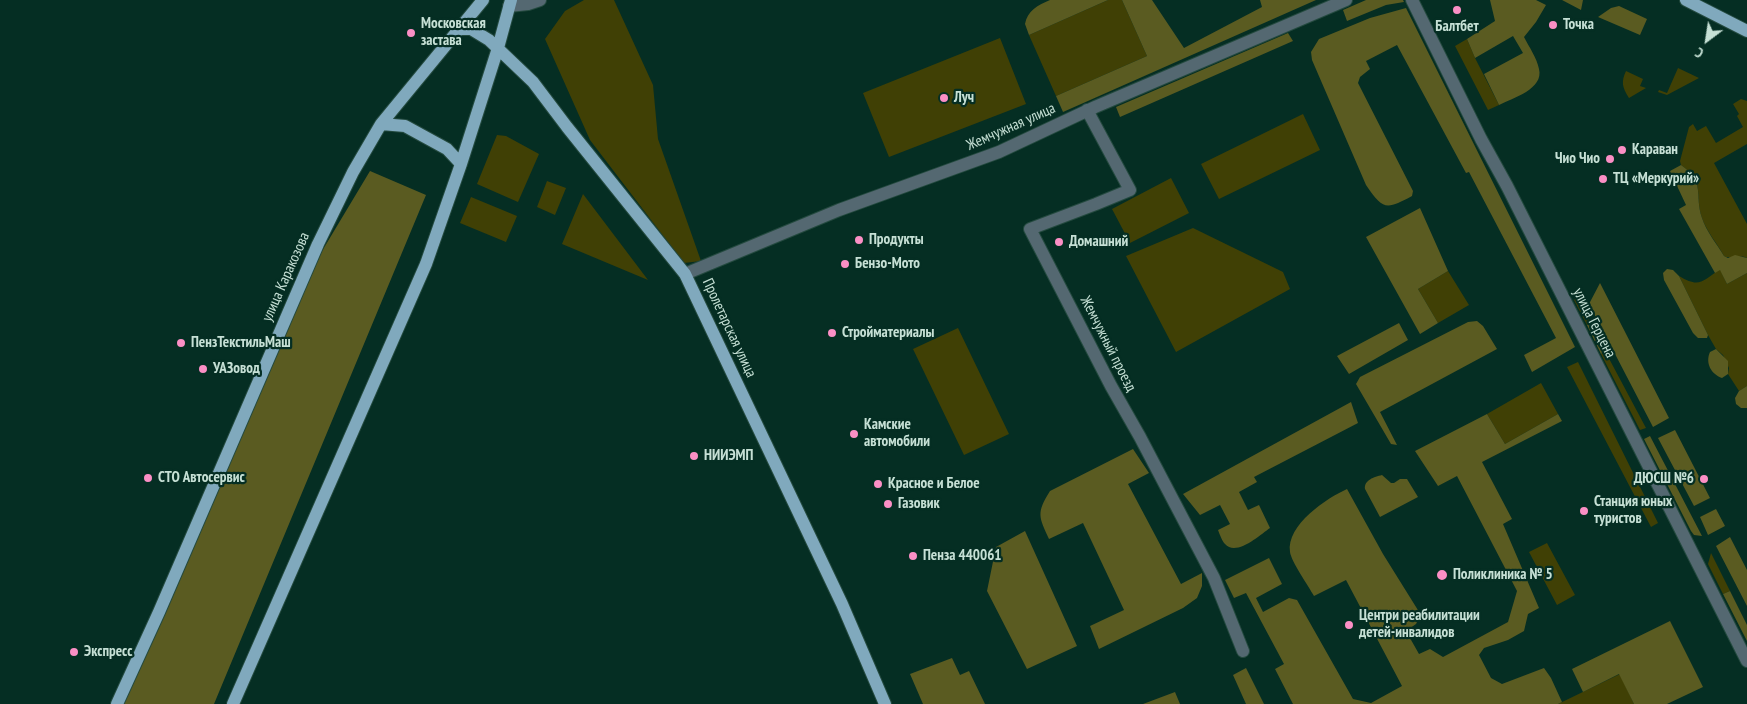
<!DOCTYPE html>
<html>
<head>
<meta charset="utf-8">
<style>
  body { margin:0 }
  #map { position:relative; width:1747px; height:704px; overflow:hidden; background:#052e23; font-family:"PT Sans Narrow",sans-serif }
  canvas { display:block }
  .north { position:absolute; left:1682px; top:15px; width:50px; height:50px; -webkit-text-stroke:4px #052e23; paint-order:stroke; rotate:211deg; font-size:14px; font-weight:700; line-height:20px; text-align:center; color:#c6e0d5 }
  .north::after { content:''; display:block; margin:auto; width:18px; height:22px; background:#c6e0d5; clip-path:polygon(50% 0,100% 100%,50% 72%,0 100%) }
</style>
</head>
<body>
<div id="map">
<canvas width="1747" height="704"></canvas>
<div class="north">С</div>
</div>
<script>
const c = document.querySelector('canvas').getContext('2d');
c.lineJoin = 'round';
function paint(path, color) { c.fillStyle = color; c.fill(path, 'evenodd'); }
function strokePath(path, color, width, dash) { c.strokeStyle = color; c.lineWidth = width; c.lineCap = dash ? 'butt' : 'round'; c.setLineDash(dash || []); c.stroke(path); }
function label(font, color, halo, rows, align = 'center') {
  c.font = font + ' "PT Sans Narrow",sans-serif'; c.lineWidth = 4.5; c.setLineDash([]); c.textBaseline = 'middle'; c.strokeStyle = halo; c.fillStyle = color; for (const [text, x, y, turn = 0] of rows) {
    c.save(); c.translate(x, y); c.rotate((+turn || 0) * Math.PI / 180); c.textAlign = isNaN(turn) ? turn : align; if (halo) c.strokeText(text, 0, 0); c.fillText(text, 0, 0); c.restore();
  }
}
paint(new Path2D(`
  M584,0H614L653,85L658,139L701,261L684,263L590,140L545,39L565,11Z
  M1108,0H1122L1147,56L1056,96L1029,35Z
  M1000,38L1026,104L889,157L863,93Z
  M1467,39L1475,58L1499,105L1488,110L1455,46Z
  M1678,68L1699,78L1667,95L1658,92L1659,90L1667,93Z
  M1626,71L1643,79L1640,86L1646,88L1629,98C1622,87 1621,82 1626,71Z
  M1741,99L1747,101V144L1714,163L1747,224V258C1739,254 1732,260 1724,256C1718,245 1706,230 1702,218C1694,194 1706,182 1681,165L1680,161L1689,127L1693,124L1697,131L1706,126L1716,143L1743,127L1737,116L1739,114L1733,104Z
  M1303,114L1320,150L1219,199L1201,164Z
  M497,135L506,136L539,154L518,202L477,184Z
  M1171,178L1189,213L1130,243L1112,209Z
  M547,181L566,188L555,215L537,207Z
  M583,194L648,280L562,244Z
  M471,197L517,216L506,242L460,223Z
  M1193,228L1283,272L1290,289L1176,352L1126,256Z
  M1720,269L1727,284L1747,273V386L1739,391L1728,374L1729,368L1723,355L1716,349L1708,335L1679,276C1699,288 1702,282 1720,269Z
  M1448,271L1469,305L1438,323L1418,289Z
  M1578,297L1591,323L1587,325L1574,300Z
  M958,328L1009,434L964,455L913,349Z
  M1605,351L1646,428L1640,430L1601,354Z
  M1578,362L1658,523L1651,527L1567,367Z
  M1541,383L1558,414L1505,444L1487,414Z
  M1547,543L1575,595L1557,605L1529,552Z
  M1711,553L1730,591L1723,594L1708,564Z
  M1620,674L1634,704H1558Z`), '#404005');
paint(new Path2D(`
  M1050,0H1108L1029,35L1025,24C1027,11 1038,5 1050,0Z
  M1122,0H1152L1184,48L1262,7L1260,0H1316L1063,112L1056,96L1147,56Z
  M1366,0H1403L1404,2L1386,5L1347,21L1343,10Z
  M1490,0H1536L1546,5L1536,22L1524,37C1529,47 1537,58 1539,69C1544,89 1513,98 1499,105L1484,74L1523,53L1513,36L1475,58L1467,39L1495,21Z
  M1562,0H1583L1581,10Z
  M1619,6L1647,19L1640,35L1598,17L1611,8Z
  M1406,8L1575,347L1532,372L1524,355L1556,338L1469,172L1466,173L1397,45L1366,61L1370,69L1360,77L1358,83L1413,191L1412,196C1386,210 1383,210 1366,185L1312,60L1311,52L1319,39L1370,18Z
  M1288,33L1293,41L1120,117L1116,107Z
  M1681,165C1706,182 1694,194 1702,218C1706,231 1717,244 1724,256L1728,258L1735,255L1747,258V273L1727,284L1720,270L1715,273L1679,209L1686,205L1670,171Z
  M370,171L426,195L214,704H123L322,251Z
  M1420,208L1448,271L1418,289L1438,323L1420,334L1366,237Z
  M1667,269L1673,270L1679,276L1708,335L1707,338H1698L1693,333L1664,280L1663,273Z
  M1600,283L1669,418L1653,427L1589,304Z
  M1477,321L1483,326L1497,349L1380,412L1397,445L1391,444L1356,384L1360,377L1468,322Z
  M1399,323L1408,340L1349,374L1337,356Z
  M1591,323L1605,351L1601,354L1587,325Z
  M1716,349L1728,361V374L1722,378C1711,374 1705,363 1710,352Z
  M1747,386V408H1741L1736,404L1735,398L1739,391Z
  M1351,402L1358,423L1254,477L1257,482L1239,492L1248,510L1259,505L1270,528C1260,535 1236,557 1225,544C1222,541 1220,535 1218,530L1230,524L1220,505L1200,515L1183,494Z
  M1487,414L1505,444L1558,414L1562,421L1482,462L1512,519L1503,524L1539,608L1528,614L1524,631L1508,640L1484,648L1479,655L1491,678L1502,684L1544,668L1551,678L1562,702L1558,704H1293L1275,669L1284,664L1246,593L1234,598L1225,580L1269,558L1282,584L1256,598L1263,612L1289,598L1297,600L1353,699L1371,703L1402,686L1346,580L1314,596C1309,587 1291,561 1290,552C1286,525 1327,498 1347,489L1383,554L1421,615L1416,624L1406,631L1419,654L1430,649L1443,657L1508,622L1517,591L1457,476L1438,486L1415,451Z
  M1675,430L1710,498L1694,506L1658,438Z
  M1650,436L1702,536L1694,535L1691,531L1644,439Z
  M1133,449L1149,473L1128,484L1181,584L1202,573V586L1197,598L1183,608L1099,649L1090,626L1124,610L1083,523L1049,539C1039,517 1036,513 1050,491Z
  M1382,475L1391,483H1394L1400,479H1407L1418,497L1380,517L1365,489C1364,480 1374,477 1382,475Z
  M1716,509L1725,526L1708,535L1700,517Z
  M1025,531L1077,646L1027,669L987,591L996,547Z
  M1730,537L1747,570V606L1716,546Z
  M1730,591L1747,625V641L1723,594Z
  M1670,621L1703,687L1667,704H1634L1619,674L1583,692L1572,669Z
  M952,658L960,675L969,671L985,704H923L910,674Z
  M1246,668L1264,704H1246L1233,675Z
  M1175,692L1180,704H1143Z`), '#5a5b21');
const minor = new Path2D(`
  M1412,0L1481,139L1507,186L1747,661
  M509,6L528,4L540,0
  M1087,110L1130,190L1096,204L1030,229L1111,386L1140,437L1214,578L1243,651
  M685,274L839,210L999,152L1095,107L1346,0`);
const major = new Path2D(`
  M1686,0L1747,31
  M459,29H471L489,40L533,82L567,127L685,274L842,604L885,704
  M381,124L405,126L447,149L461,164
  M117,704L159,612L318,244L353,172L381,124L483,0
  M233,704L426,264L461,164L498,48L511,0`);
strokePath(minor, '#244a3f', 14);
strokePath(major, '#244a3f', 14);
strokePath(minor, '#546871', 12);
strokePath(major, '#80a9bd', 12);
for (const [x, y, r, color] of [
  [1457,10,5,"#fb8fc5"],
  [1553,25,5,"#fb8fc5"],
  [411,33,5,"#fb8fc5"],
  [944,98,5,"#fb8fc5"],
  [1622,150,5,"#fb8fc5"],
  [1610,159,5,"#fb8fc5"],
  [1603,179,5,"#fb8fc5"],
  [859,240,5,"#fb8fc5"],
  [1059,242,5,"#fb8fc5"],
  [845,264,5,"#fb8fc5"],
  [832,333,5,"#fb8fc5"],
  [181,343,5,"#fb8fc5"],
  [203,369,5,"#fb8fc5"],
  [854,434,5,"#fb8fc5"],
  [694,456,5,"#fb8fc5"],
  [148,478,5,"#fb8fc5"],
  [1704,479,5,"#fb8fc5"],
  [878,484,5,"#fb8fc5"],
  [888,504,5,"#fb8fc5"],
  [1584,511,5,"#fb8fc5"],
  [913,556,5,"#fb8fc5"],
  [1442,575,6,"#fb8fc5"],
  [1349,625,5,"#fb8fc5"],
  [74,652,5,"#fb8fc5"]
]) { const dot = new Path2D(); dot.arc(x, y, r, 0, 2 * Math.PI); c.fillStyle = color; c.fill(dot); strokePath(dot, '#052e23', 2); }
label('bold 15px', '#c6e0d5', '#052e23', [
  ["Московская",421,24],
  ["застава",421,41],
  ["Точка",1563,25],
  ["Балтбет",1457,27,"center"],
  ["Луч",954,98],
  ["Караван",1632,150],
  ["Чио Чио",1600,159,"right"],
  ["ТЦ «Меркурий»",1613,179],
  ["Продукты",869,240],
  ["Домашний",1069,242],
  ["Бензо-Мото",855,264],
  ["Стройматериалы",842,333],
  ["ПензТекстильМаш",191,343],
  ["УАЗовод",213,369],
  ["Камские",864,425],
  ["автомобили",864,442],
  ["НИИЭМП",704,456],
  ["СТО Автосервис",158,478],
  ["ДЮСШ №6",1694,479,"right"],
  ["Красное и Белое",888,484],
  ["Станция юных",1594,502],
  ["туристов",1594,519],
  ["Газовик",898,504],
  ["Пенза 440061",923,556],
  ["Поликлиника № 5",1453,575],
  ["Центри реабилитации",1359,616],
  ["детей-инвалидов",1359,633],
  ["Экспресс",84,652]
], 'left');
label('15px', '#c6e0d5', '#052e23', [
  ["Жемчужная улица",1011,127,-24],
  ["улица Каракозова",286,277,-66],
  ["улица Герцена",1594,323,63],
  ["Пролетарская улица",729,328,65],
  ["Жемчужный проезд",1108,344,63]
]);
</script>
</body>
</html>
